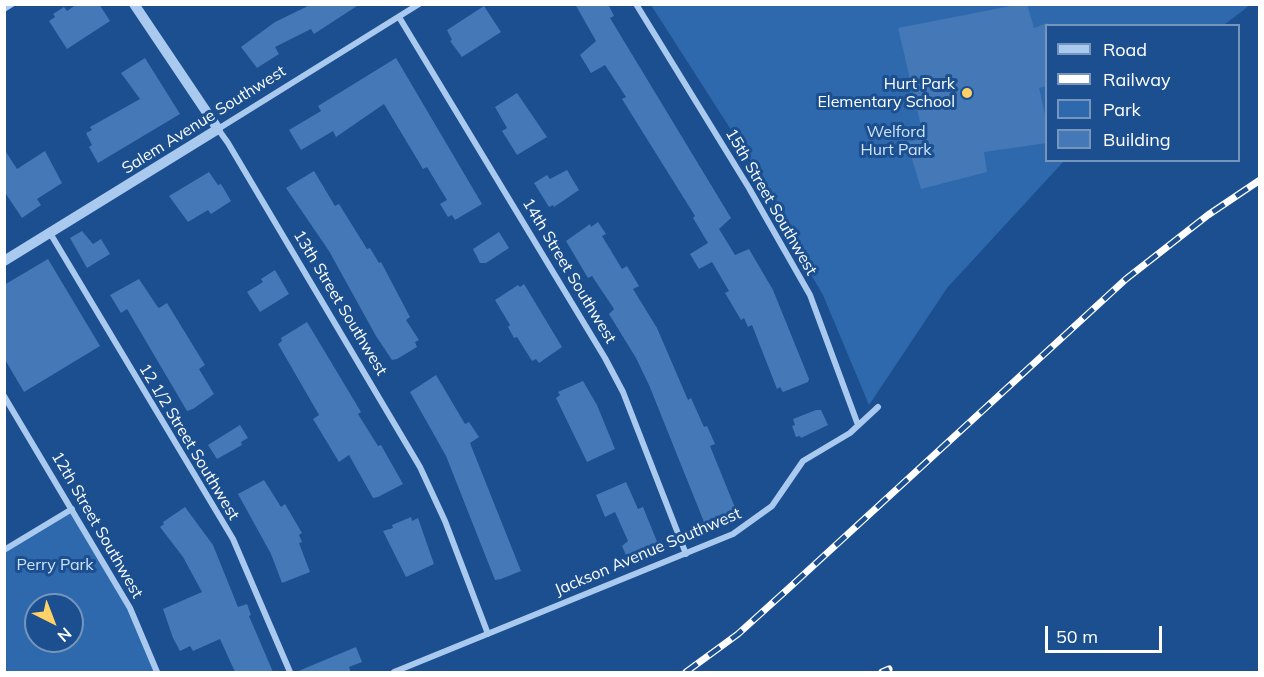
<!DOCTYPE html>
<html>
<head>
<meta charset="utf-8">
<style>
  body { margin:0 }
  #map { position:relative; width:1264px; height:677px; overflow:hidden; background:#1b4f8f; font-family:Mulish,sans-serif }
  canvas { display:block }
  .frame { position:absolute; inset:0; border:6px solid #fff; pointer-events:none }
  .legend { position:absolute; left:1045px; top:24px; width:195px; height:138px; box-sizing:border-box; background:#1b4f8f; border:2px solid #7695bc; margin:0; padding:8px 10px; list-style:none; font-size:18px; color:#fff }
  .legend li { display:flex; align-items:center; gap:12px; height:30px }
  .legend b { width:30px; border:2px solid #7695bc }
  .north { position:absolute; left:24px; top:593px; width:60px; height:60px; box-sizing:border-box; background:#1b4f8f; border:2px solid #7695bc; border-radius:50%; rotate:138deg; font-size:16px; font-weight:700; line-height:24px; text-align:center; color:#fff }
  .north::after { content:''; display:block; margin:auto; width:21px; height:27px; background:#ffd166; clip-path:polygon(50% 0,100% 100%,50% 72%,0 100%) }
  .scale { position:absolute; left:1045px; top:626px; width:117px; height:27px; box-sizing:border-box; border:3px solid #fff; border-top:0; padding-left:8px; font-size:18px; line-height:21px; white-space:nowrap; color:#fff; -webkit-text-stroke:4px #1b4f8f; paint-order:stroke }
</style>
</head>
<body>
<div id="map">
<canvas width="1264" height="677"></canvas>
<div class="frame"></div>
<ul class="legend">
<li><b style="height:8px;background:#a9c9ee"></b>Road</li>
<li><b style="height:8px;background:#fff"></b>Railway</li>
<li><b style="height:16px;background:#2e69ad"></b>Park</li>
<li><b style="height:16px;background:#4478b7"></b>Building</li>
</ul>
<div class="north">N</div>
<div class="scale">50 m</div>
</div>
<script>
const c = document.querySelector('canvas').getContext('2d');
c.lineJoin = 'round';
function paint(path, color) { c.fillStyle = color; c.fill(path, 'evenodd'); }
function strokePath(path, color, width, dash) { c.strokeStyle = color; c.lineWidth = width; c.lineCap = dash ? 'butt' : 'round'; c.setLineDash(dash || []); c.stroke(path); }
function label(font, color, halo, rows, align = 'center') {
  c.font = font + ' Mulish,sans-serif'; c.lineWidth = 6; c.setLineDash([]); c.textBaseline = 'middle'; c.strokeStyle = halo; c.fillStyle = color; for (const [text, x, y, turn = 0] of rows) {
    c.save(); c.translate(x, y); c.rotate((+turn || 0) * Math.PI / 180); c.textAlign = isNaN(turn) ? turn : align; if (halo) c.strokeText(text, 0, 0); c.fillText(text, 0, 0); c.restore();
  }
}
paint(new Path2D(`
  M651,5H1250L1224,25L1046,26V160L1064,161L947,288L869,405L823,295L785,230L767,186Z
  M72,509L130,608L157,672H5V550ZM36,605H72V641H36Z`), '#2e69ad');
paint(new Path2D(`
  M77,4H99L110,21L67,49L49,21L55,17L53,14L64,7L67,11Z
  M312,4H360L314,34L311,29L275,47L279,54L257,68L241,47L275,22Z
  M575,4H608L614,16L610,18L731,218L719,229L735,255L749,249L773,290L809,379L808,382L783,392L780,387L777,389L752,325L748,327L744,318L741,320L725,293L729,291L712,262L699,269L690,254L708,243L693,218L695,216L622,99L626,97L605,65L591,73L580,55L596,41Z
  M1021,4H1027L1034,28L1047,23V86L1039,88L1047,123V143L984,152L987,172L921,189L907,142L924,139L898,28Z
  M484,6L501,32L462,57L450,41L452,40L447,30Z
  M145,58L180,114L98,163L89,147L92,145L86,133L92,130L90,127L140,99L121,73Z
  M396,58L482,204L455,220L452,215L448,217L440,204L447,200L427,167L423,169L384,104L336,137L333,131L301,150L289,130L321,111L318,106Z
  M517,93L547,137L517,155L502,131L507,128L495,107Z
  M4,149L17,169L45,151L62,183L37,199L41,205L22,218L4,191Z
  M567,170L579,190L554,207L553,205L549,207L534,183L547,175L550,179Z
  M314,171L335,206L339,204L367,249L370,248L379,263L381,262L410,317L406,320L419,340L415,342L417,347L397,359L392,360L376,336L329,251L286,188Z
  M209,172L218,185L221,184L231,201L211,214L208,210L188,222L169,196Z
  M598,222L606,234L602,236L622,269L627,266L639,286L633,289L657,328L688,400L691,398L704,427L707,426L715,444L710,446L736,510L732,512L734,517L706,527L649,385L636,358L609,314L614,309L592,276L588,278L566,241L590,224L591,227Z
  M82,231L93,244L101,239L110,254L87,268L70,238Z
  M499,232L509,248L486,263H480L473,249Z
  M48,259L100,346L24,392L4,358V285Z
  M275,270L289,294L260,312L247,292L263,282L261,279Z
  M139,279L157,306L159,308L167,303L205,365L199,369L214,394L193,409L187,411L127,309L121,313L110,295Z
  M524,284L562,347L539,363L536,359L532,361L517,337L514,338L508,327L510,325L495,300L518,285L520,287Z
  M307,322L361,412L358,414L378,446L381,445L403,484L378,497L373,498L349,455L339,462L313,419L319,415L278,344L282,341L281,338Z
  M436,375L465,424L469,422L479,437L470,443L521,571L501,579L495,580L446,456L410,392Z
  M583,381L597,405L615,449L587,462L556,398L560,395L558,392Z
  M816,410H821L828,425L801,438L800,436L796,437L792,426L795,425L793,419Z
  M240,425L248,438L241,442L242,445L217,459L208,445Z
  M264,480L281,507L285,504L302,533L299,535L302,542L299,543L310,572L282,583L271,554L238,494Z
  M626,482L638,509L643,507L660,549L629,562L622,546L628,541L615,512L605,517L596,495Z
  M185,507L213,545L238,607L247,604L251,615L249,616L273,672H235L220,639L193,651L190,646L180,651L173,638L163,609L202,592L183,557L160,527L164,524L163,522Z
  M411,517L412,521L418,518L434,564L406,577L383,531L393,528L392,525Z
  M356,647L362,662L349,667L351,672H296Z`), '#4478b7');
strokePath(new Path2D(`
  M419,4L218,129L228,143L420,467L445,521L488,634
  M636,4L749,188L810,295L858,425
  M4,9L12,4
  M399,17L605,358L623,392L686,554
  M50,233L233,539L290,672
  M4,396L130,608L157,672
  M4,550L72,509
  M394,672L733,534L772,506L803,461L850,433L878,407`), '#a9c9ee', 6);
strokePath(new Path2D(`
  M4,261L218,129L134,4`), '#a9c9ee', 10);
const rail = new Path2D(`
  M686,672L738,634L789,588L1126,279L1208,215L1260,180
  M882,672L889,669`);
strokePath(rail, '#fff', 7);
strokePath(rail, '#1b4f8f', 4.5, [14]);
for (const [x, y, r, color] of [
  [967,93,6,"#ffd166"]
]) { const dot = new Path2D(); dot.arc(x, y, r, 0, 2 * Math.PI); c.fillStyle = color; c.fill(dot); strokePath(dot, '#1b4f8f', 2); }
label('16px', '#fff', '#1b4f8f', [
  ["Hurt Park",955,84],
  ["Elementary School",955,102]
], 'right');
label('16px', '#fff', '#1b4f8f', [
  ["Salem Avenue Southwest",204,120,-32],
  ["15th Street Southwest",771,202,60],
  ["14th Street Southwest",569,271,59],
  ["13th Street Southwest",340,303,59],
  ["12 1/2 Street Southwest",189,442,59],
  ["12th Street Southwest",97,525,60],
  ["Jackson Avenue Southwest",648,552,-23]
]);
label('16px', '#cfe3fa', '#1b4f8f', [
  ["Welford",896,132],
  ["Hurt Park",896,150],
  ["Perry Park",55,565]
]);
</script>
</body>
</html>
